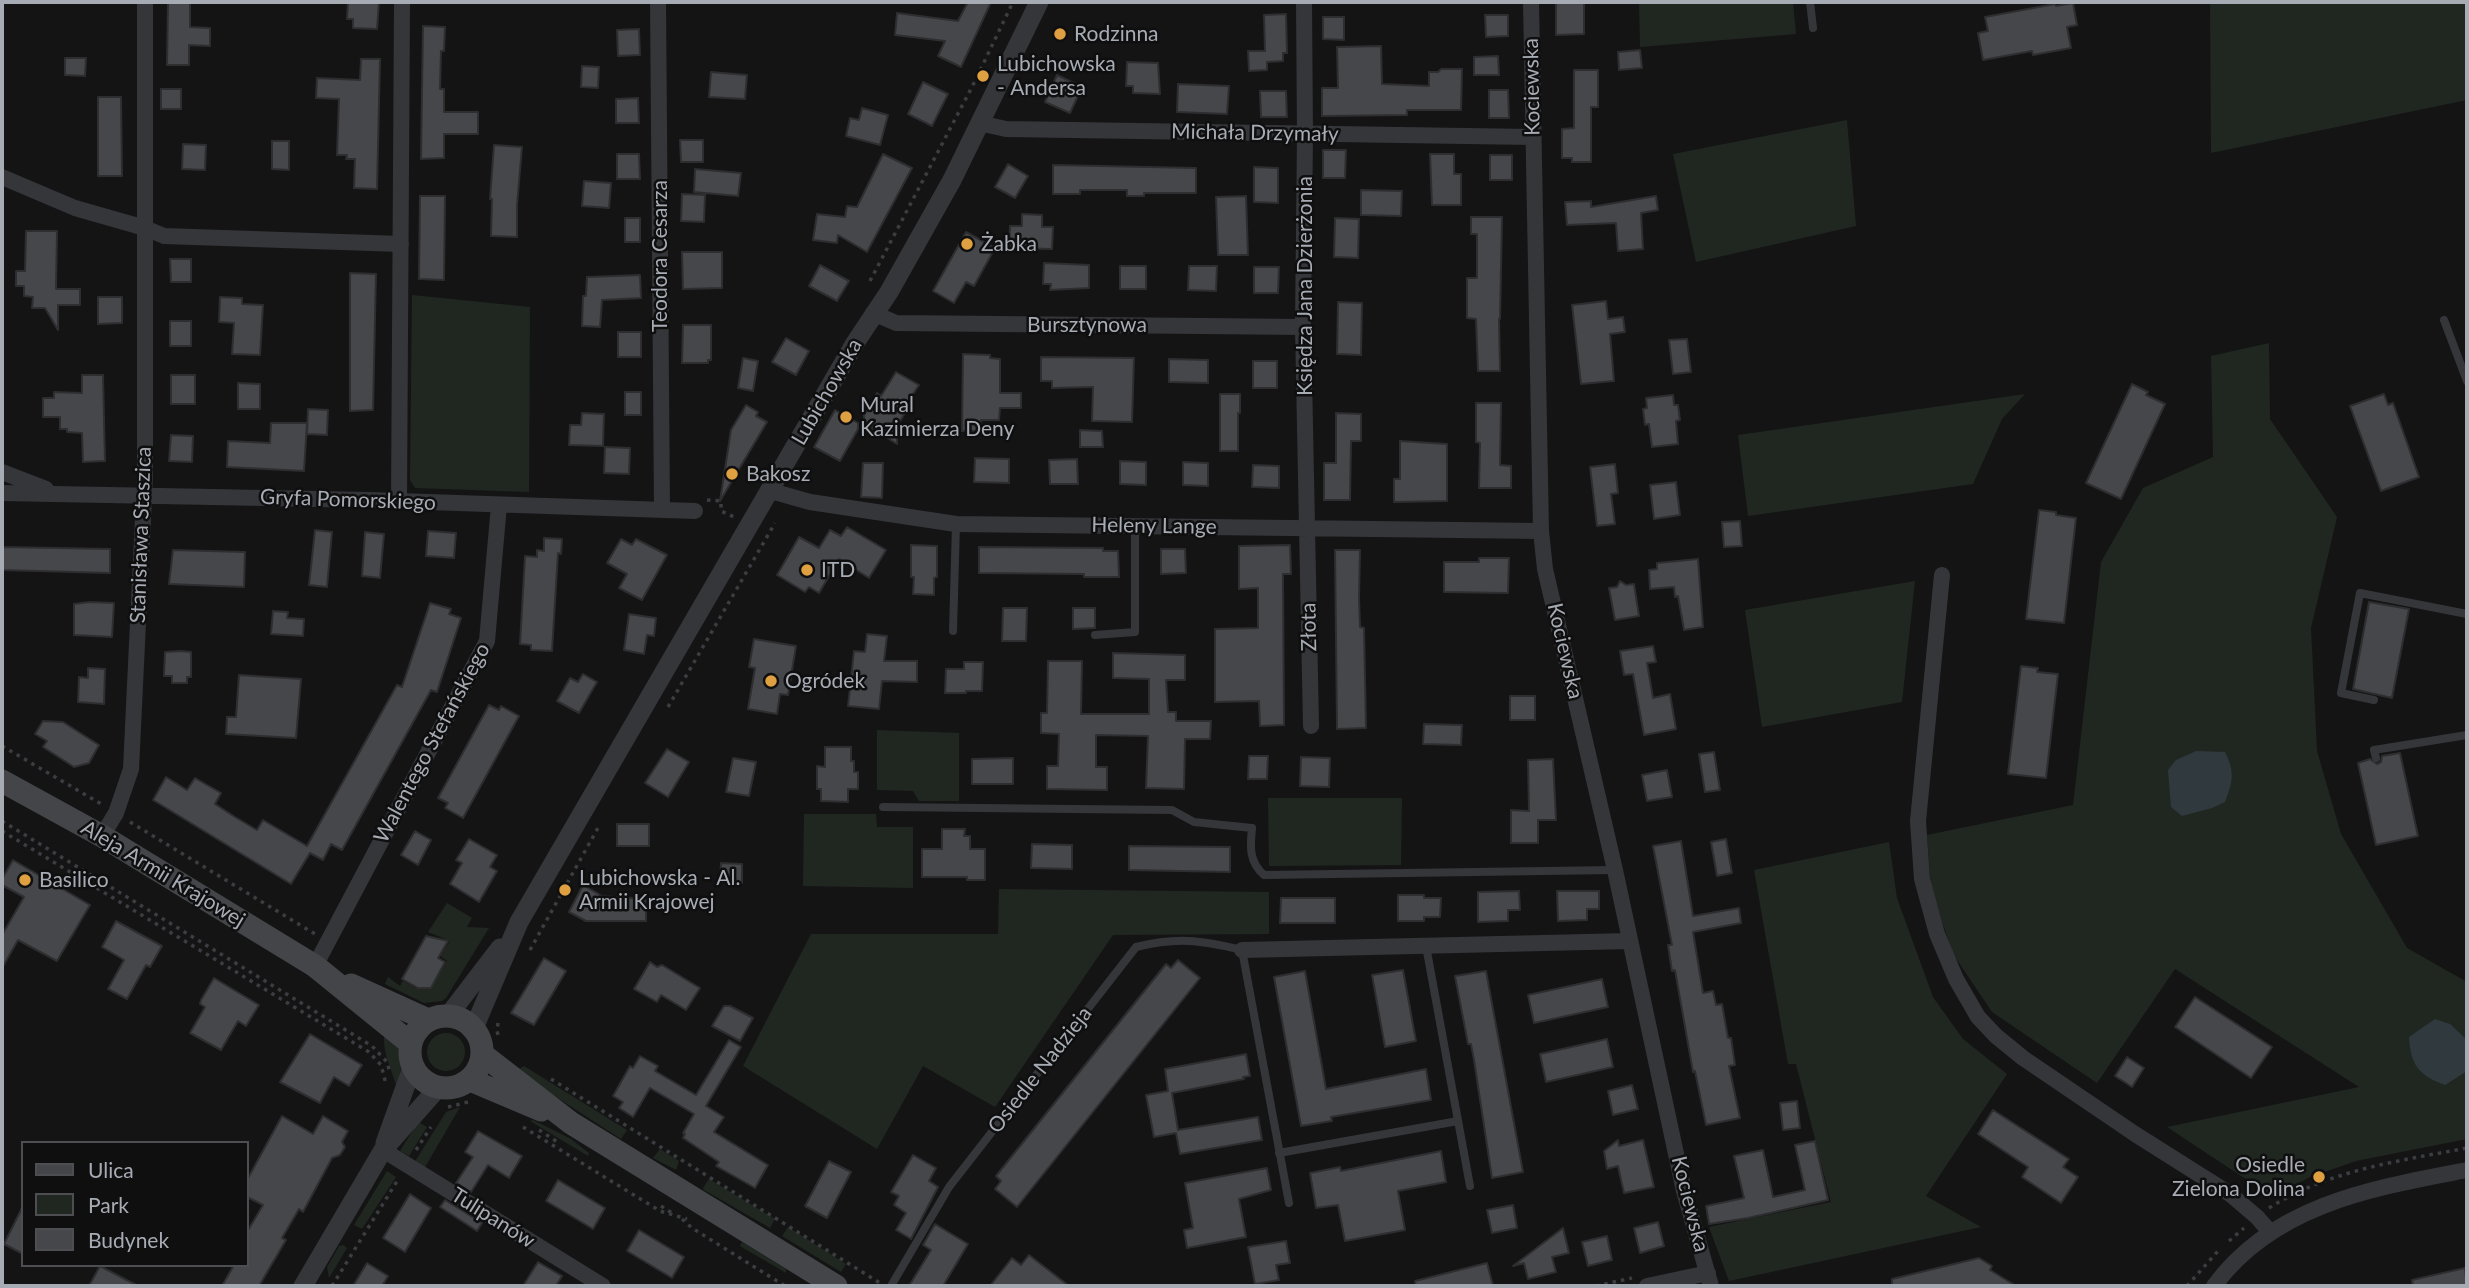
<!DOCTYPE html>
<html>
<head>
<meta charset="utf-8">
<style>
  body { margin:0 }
  #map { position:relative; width:2469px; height:1288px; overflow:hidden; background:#141415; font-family:Lato,sans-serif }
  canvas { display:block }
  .frame { position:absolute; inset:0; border:4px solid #a7acb4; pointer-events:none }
  .legend { position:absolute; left:21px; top:1141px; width:228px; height:126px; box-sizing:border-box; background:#0f0f10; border:2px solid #4c4e52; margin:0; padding:9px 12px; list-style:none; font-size:21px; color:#a7acb4 }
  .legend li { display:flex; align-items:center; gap:14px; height:35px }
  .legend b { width:35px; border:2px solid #4c4e52 }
</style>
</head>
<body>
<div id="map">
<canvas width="2469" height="1288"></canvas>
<div class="frame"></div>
<ul class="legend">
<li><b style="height:9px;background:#434549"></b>Ulica</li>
<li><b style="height:19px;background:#202721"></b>Park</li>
<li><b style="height:19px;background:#46474a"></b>Budynek</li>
</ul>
</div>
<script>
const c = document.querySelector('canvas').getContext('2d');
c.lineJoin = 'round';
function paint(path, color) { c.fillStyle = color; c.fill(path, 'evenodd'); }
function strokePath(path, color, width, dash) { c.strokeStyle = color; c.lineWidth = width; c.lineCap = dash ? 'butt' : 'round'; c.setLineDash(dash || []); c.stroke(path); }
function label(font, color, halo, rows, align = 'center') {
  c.font = font + ' Lato,sans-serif'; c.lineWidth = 5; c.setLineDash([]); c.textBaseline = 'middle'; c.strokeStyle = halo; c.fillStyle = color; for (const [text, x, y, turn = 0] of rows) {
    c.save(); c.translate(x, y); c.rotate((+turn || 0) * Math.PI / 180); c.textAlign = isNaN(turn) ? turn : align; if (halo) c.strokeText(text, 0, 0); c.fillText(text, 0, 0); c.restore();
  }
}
paint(new Path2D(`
  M1639,2H1793L1796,34L1640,47Z
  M2210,2H2467V100L2211,153Z
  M1847,120L1856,226L1696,262L1673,154Z
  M412,295L530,307L529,492L415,488L410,480Z
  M2269,343L2270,419L2337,517L2311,628L2317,751L2341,834L2407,948L2467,982V1139L2356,1161L2310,1177L2273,1197L2167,1127L2359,1087L2175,969L2097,1083L1992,1012L1953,954L1931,889L1927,835L2073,805L2101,562L2143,488L2213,457L2211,356Z
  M2025,394L2002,419L1973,484L1748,516L1738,435Z
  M1915,581L1902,702L1762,727L1745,610Z
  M877,730L959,733V801H919L913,791L877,790Z
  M1268,798H1402L1401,865L1269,866Z
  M804,814H876L877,827H913V888L803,886Z
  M1889,842L1897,898L1933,997L1963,1039L2007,1074L1926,1196L1981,1227L1729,1281L1709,1227L1831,1202L1796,1064H1788L1754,870Z
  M999,889L1269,892V934L1113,935L995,1107L923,1066L877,1149L743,1066L811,934H998Z
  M447,903L472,918L467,927L489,928L446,998L442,1001L424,1003L385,984L388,977L400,986L403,981L416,988L419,984L426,989H431L447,961L440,956L450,941L428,932Z
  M427 1052a19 19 0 1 1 38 0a19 19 0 1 1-38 0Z
  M384,1036L396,1041C403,1057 403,1070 396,1085C391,1068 383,1053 384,1036Z
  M524,1066L627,1130L621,1139L516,1071Z
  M460,1107L424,1169L414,1163L446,1112Z
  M533,1120L571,1139L589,1153L588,1156L530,1121Z
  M418,1122L427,1127L409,1156L400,1151Z
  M660,1149L679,1161L676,1170L653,1158Z
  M387,1171L396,1177L362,1229L354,1225Z
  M709,1179L775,1219L770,1228L704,1190L703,1188Z
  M788,1227L846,1264L841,1272L782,1236Z
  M742,1242L786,1269V1273L740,1246Z
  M343,1245L347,1248L329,1278L327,1267L339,1246Z`), '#202721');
paint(new Path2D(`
  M2196,751L2225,752C2235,772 2233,781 2225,802L2212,808L2182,816L2171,807L2168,770L2176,760Z
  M2435,1019L2450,1024L2467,1040V1071L2445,1085C2418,1075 2411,1065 2409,1037Z`), '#30393e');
const building = new Path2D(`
  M168,2H190V27L210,28V46L189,45V65H167Z
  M348,2H379L377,29L353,28V19H347Z
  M968,2H991L961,67L938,56L945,41L895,35L897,13L958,21Z
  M1556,3H1584V34L1556,35Z
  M2073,3L2077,25L2067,27L2071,48L2033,55L2032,51L1983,60L1978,33L1988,31L1985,17L2055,4L2056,6Z
  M1286,14L1287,53H1283V61L1267,62V70L1249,71L1248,51H1265L1264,15Z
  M1485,15H1508V36L1486,37Z
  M1323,17H1344V40L1323,39Z
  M423,26L445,27L444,51H441L440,89H444V112H478V134H444V158L421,159Z
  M639,29L640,55L618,56L617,30Z
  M1381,46L1382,84L1429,86V72H1438L1441,69H1462L1461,110H1407V115L1322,116V88H1338L1337,47Z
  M1640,50L1642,68L1619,70L1618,52Z
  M1498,56L1499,75H1474V57Z
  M65,58H86L85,76L65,75Z
  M361,59H380L377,189L354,188L355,159H346L347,155H337L339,99L316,98L317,78L360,80Z
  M1127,62L1158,63L1160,94L1133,93V86H1126Z
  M582,66L599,67L598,88L581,87Z
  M1574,70H1598V107H1591V162H1572V158H1562V129L1574,128Z
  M711,72L747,75L745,99L709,97Z
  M1057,75L1082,87L1070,113L1045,102Z
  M923,82L948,94L932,126L908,114Z
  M1178,84L1229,86L1227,114L1177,112Z
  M161,89H181V109H161Z
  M1489,90H1508L1509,118H1489Z
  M1260,91H1286L1287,117H1261Z
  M98,97H121L122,176H98Z
  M638,98L639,123H616V99Z
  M862,108L888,115L880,145L846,136L850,118L859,120Z
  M680,140H703V162H681Z
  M272,141H289V170L272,169Z
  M183,144L206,145L205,170L182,169Z
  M494,145L522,147L517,205V237L491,236L492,199H490Z
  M1323,150H1346L1345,178H1323Z
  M617,154H639L640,179H617Z
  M883,154L912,168L867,252L838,235L837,243L813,240L817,214L845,217L847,206L857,207Z
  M1430,154H1454V174H1461V205H1432Z
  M1490,155H1512V180H1490Z
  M1008,164L1028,176L1015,198L995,187Z
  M1053,165L1196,168V193H1144V196H1127V190H1080V194H1053Z
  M1254,167L1278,168V203L1254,202Z
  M695,169L741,173L738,196L694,192Z
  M584,181L611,183L609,208L582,206Z
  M1361,190L1402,191L1401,216L1361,215Z
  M682,194L705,195L704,222L681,221Z
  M420,196H445L444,280L419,279Z
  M1246,196L1248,255H1218L1216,197Z
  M1656,196L1658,210L1641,213L1643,249L1618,251L1616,223L1567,225L1565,202L1591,201V207Z
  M1022,214L1042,215V227H1053L1052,249L1009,248L1010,226H1022Z
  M1471,217H1502L1500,319H1499L1500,371H1478L1476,319L1467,318V278H1477V234H1471Z
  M625,218H640V242H625Z
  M1335,218L1359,219L1358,258L1334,257Z
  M26,231H57L56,289H80V305H58V330L45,308H32L33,297L24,296V286H16V271H25Z
  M966,232L995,248L974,286L966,282L954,303L933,291Z
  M682,252H722V288L683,289Z
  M170,259H191V282H171Z
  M1044,263L1089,265V288L1050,290L1051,284H1043Z
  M820,265L849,281L837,301L809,286Z
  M1120,266H1146V289H1120Z
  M1189,266H1217L1216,291L1188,290Z
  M1254,267H1279L1278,293H1254Z
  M350,273L376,274L373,410L350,411Z
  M640,275L641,298L602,300L600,327L582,326L583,296H586L587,277Z
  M98,297H122V323L98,324Z
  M220,297L242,298V304L263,305L260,355L232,354L234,323L219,322Z
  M1606,301L1608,319L1623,317L1625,332L1610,334L1614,381L1581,384L1572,305Z
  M1338,302L1362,303L1361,355L1337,354Z
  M170,321H191V346H170Z
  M683,325H711V360H708V363H682Z
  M618,332H641V357H618Z
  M786,338L809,351L796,375L772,362Z
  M1687,339L1691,372L1673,374L1669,340Z
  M963,354L990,355V358L1000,359V393H1021V408H1000L999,420H981L980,431H962Z
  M1041,357L1134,358L1132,422L1092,421L1093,387L1052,388V381H1041Z
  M743,358L758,361L753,391L738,388Z
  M1169,359L1208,360V383L1169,382Z
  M1253,361H1277V388H1253Z
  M896,372L919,385L911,397L914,398L897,426V444L864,423V415L877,393L881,396Z
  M82,375H103L105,461L83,462L82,433L67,432V429H60V417H43V398H54V392L82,393Z
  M171,375H195V404H171Z
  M238,383L260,384V409H238Z
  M2132,384L2148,392L2146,395L2165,404L2121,499L2086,483Z
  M625,392H641V415H625Z
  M1220,394H1240V413H1238V451H1220Z
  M2384,394L2388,405L2393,403L2419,477L2381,491L2350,406Z
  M1673,395L1674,405H1678L1680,420L1676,421L1678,444L1652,447L1649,424L1645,425L1643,409L1647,408L1646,398Z
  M1476,403H1501L1500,465L1511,466V488H1479L1480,443L1476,442Z
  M746,405L758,412L756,416L767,422L720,501L731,430Z
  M308,409L328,410L327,435L307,434Z
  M835,410L858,423V429L840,461L814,447Z
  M582,413L604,414L603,446L569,445L570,425H581Z
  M1336,413L1361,414V441H1351L1350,500H1324V463H1336Z
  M271,423H307L304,471L227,467L228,441L270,443Z
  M1080,430L1102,431L1103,447H1080Z
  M171,435L193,436L192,462L169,461Z
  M1400,441L1447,444V501L1394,502V479H1400Z
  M605,447L630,448L629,474L604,473Z
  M975,458L1009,459V483L974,482Z
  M1077,459L1078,484H1050L1049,460Z
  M1120,461L1146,462V485L1120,484Z
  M1183,462L1208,463V486L1183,485Z
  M863,463H883L882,498L861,497Z
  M1615,464L1618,493L1611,494L1615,524L1597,526L1590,467Z
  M1253,465L1279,466V488L1252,487Z
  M1676,482L1680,515L1654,519L1650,485Z
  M2039,510L2056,512V515L2076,518L2064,623L2026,619Z
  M1740,521L1742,546L1724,547L1722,522Z
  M847,527L886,550L869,578L839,559L819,593L809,587L805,592L777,575L799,537L819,548L830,530L841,536Z
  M315,530L332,532L327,587L309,585Z
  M428,531L456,533L454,558L426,556Z
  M365,532L384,534L380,578L362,576Z
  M544,538L562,539L561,554L558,553L552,651L531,650V645L520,644L525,556L537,557V550L544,551Z
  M621,539L632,545L636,539L667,555L642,600L619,588L627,574L607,563Z
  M911,545L937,546V577L934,578V595L913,594L914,577H911Z
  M1290,545L1291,574H1283V576L1284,725L1260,726L1259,701L1215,702V629L1258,628V588L1239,589V546Z
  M2,547L110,549V573L2,570Z
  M979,547L1103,548V551H1118L1119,577H1084V574L979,573Z
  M1161,549H1185L1186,573L1161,574Z
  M173,550L245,552L244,587L169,584Z
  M1335,550H1360L1359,599L1360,627L1364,628L1366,728L1337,729Z
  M1479,558H1509L1508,593L1444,592V562H1479Z
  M1698,559L1703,627L1684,630L1678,596L1675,597L1674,587L1650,589L1649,570L1657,569V563Z
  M1620,581L1626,585L1634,584L1639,616L1615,620L1609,588L1617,587Z
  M90,602L114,603L112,637L74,635V604Z
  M2369,602L2409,609L2392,698L2353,689Z
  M430,603L451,609L449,614L461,618L437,692L431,690L342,850L331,844L323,860L310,853L291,884L153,800L166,777L187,790L195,778L221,793L215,804L235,817L257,830L263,820L307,846L397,685L402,687Z
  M1003,608H1027L1026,641H1002Z
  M1073,608H1095V628L1073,629Z
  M273,611L288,612L287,618L304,619L303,636L271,634Z
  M629,614L656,618L654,636L647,635L644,654L624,650Z
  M867,634L887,636L884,661H917V682L882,681L879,709L848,706L854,651L865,652Z
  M754,639L796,646L788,695L780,694L777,714L748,709L755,668L749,667Z
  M1653,646L1656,662L1647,663L1653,698L1670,694L1676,729L1644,735L1633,674L1624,675L1620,651Z
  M181,651L191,652V677H187V683H172V676H164L165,652Z
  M1113,653L1185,655V680H1166L1168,712H1176V721H1211L1210,739H1185L1184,789L1146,788L1148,736L1096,735V767H1107V790L1047,789V766H1058L1059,734L1041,733V713H1047L1048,661H1082L1081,714H1149V679L1113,678Z
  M964,662H983L982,691H966V693H945L946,669H964Z
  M2021,666L2038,668L2037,672L2058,674L2046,778L2008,774Z
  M88,668L105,669L104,704L78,702L79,677L88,678Z
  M583,674L597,682L579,713L557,701L570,678L578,682Z
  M239,675L301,679L296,738L226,734L227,717H236Z
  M1510,696H1535V720H1510Z
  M489,705L499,710L501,706L519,716L463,818L445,808L448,803L438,798Z
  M43,721L63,722L99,745L89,763L74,767L43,747L47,741L35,734Z
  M1424,724L1462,725L1461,745L1423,744Z
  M825,747H851V761H854V772H858V789H848V802L821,801V789H817V766L825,767Z
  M667,749L689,762L668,797L645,783Z
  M1714,752L1720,790L1705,792L1699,754Z
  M2400,753L2418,836L2376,845L2358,763L2370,759L2377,764L2381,762L2382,756Z
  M1249,756H1268L1267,779H1248Z
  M1301,757L1330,758L1329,787L1300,786Z
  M733,758L756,762L749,796L726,792Z
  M1013,758V784H972V759Z
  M1553,759L1556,820H1538V843H1511V810L1529,811L1528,760Z
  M1667,770L1672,797L1647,801L1642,775Z
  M617,824H649V846H617Z
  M942,829H965L964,836H970V849H985V880H967V877H922V849H942Z
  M415,831L431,840L418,865L401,855Z
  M469,839L497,855L490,867L497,871L479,902L450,884L462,863L456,860Z
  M1726,839L1732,873L1717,876L1711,842Z
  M1681,841L1693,916L1739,908L1741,923L1693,932L1703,993L1713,991L1716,1005L1722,1004L1728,1038H1731L1735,1065L1729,1066L1740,1118L1706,1125L1695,1071L1693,1072L1675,970L1672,971L1668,945H1672L1653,846Z
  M1032,844L1072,845V869L1031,868Z
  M1129,846L1230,847V872L1129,870Z
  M13,860L90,905L57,961L18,940L2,968V935L24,897L2,885V879Z
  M721,863L742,864V883L720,881Z
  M583,885L602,896L646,899V921H586L569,912Z
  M1519,891L1520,910H1508V921L1478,922V892Z
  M1557,891H1599V909H1587V920L1558,921Z
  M1398,895H1424V898H1441L1440,917H1424V921H1398Z
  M1281,898H1335V923H1280Z
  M116,921L162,946L150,967L146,965L127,999L108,989L124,960L102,947Z
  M426,936L448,941L438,958L445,962L431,988H418L402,979Z
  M544,958L566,971L534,1025L511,1013Z
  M1178,960L1200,978L1017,1207L995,1189L1001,1181L996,1176L1166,964L1171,968Z
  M650,962L657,967L662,965L700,988L686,1010L661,995L657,1002L634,989Z
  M1403,970L1416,1041L1385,1047L1372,975Z
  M1305,971L1326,1089L1426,1069L1431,1100L1331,1117L1332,1121L1301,1126L1274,977Z
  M1486,971L1523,1172L1492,1178L1474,1060L1471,1044H1468L1455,976Z
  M214,978L259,1005L246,1026L238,1021L221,1050L190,1033L205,1007L200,1004L201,1000Z
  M1602,979L1608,1007L1534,1023L1528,995Z
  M2195,997L2272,1047L2251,1078L2175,1027Z
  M724,1006H730L753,1018L740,1041L712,1026Z
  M310,1034L362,1065L349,1086L334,1077L320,1103L280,1082Z
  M1607,1039L1613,1067L1546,1082L1540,1054Z
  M729,1040L741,1047L706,1106L724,1117L714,1132L768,1165L755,1188L716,1166L719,1162L683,1138L685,1134L683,1133L694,1114L650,1088L633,1117L619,1108L623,1102L613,1096L630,1066L633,1068L640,1056L658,1066L655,1071L696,1095Z
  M1246,1054L1250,1076L1243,1077L1244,1079L1172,1093L1178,1130L1258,1117L1262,1140L1180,1154L1176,1133L1154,1137L1146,1095L1168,1091L1165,1069Z
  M2127,1057L2144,1068L2132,1087L2115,1076Z
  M1632,1085L1638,1109L1613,1115L1608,1091Z
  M1797,1101L1800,1128L1783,1130L1780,1103Z
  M1993,1110L2069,1159L2063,1167L2078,1177L2061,1203L2022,1177L2028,1167L1978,1134Z
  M282,1116L313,1134L323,1116L348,1131L342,1142L345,1147L340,1155L332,1158L303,1212L299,1209L282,1238L286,1240L259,1286H222L234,1265H247V1232L263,1205L247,1197V1180Z
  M478,1131L522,1156L509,1178L488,1165L471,1192L456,1183L473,1157L465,1152Z
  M1618,1140L1619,1146L1643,1140L1654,1187L1624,1193L1618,1166L1607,1169L1604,1151Z
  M1815,1141L1828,1200L1748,1218L1709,1224L1706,1206L1744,1198L1734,1156L1763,1150L1773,1197L1805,1190L1795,1145Z
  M1441,1151L1446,1182L1398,1191L1405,1230L1345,1241L1338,1205L1316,1208L1310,1173L1340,1167L1341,1171Z
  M913,1155L936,1168L929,1181L938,1187L911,1239L896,1230L906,1213L894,1205L899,1196L891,1192Z
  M829,1161L851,1172L827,1218L805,1206Z
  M1267,1168L1271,1190L1239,1199L1246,1237L1187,1248L1184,1230L1193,1228L1185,1183Z
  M558,1180L605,1208L593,1229L546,1201Z
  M410,1194L431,1208L405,1252L383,1238Z
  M445,1200L482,1223L477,1231L440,1207Z
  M1513,1205L1517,1228L1492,1233L1487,1210Z
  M23,1206V1254L4,1244Z
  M1658,1222L1664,1246L1640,1253L1634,1228Z
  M935,1224L968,1244L943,1286H909L931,1250L923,1245Z
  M1563,1228L1569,1253L1552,1257L1556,1272L1528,1279L1524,1263L1513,1266Z
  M639,1230L684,1257L672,1278L627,1251Z
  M1607,1236L1612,1260L1588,1266L1582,1242Z
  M1286,1241L1290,1263L1276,1265L1279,1280L1255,1284L1248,1247Z
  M1029,1255L1069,1286H990L1012,1258L1021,1265Z
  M1979,1258L1992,1266L1990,1270L2016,1286H1892V1279Z
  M538,1262L562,1276L556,1286H523Z
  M367,1263L388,1276L382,1286H353Z
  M1487,1263L1493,1286H1416L1415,1281Z
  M100,1266L138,1286H89Z
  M2465,1268L2467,1286H2413L2412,1280Z`);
paint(building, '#46474a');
strokePath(building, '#2e2e31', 2);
strokePath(new Path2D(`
  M870,281L972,87L1013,2
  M707,500L721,501V511L734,517
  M668,707L775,523
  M2,746L103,805
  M2,821L372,1046L387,1062L390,1073
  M130,822L315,934
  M2,831L369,1052L381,1065L386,1084
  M530,950L599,826
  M498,1023L497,1031L499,1039
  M551,1079L880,1283
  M448,1107L468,1102
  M523,1127L660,1211L687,1219
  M539,1130L559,1143
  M416,1150L431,1127
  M661,1206L675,1215
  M2269,1208C2329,1170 2399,1161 2467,1148
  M682,1219L692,1228L785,1286
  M2229,1241L2244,1228
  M332,1286L399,1178
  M1596,1286L1632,1278
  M2187,1286L2218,1251`), '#3b3d41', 3.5, [3.5, 5]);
strokePath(new Path2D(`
  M1810,2L1813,28
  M2444,320L2467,381
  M953,631L956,524
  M1095,635L1135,632V525
  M2374,700L2341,693L2360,593L2467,614
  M2376,758L2374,750L2467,735
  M883,807L1172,810L1194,822L1252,828C1250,847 1249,862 1264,875L1615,870
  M1426,946L1470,1186
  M1279,1153L1458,1121
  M891,1286L949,1187L1136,947C1177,937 1201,940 1242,950L1289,1203`), '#35363a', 8);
strokePath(new Path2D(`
  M658,2L662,509
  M1304,2L1305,134L1303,327L1311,726
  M1531,2L1541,531L1545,569L1615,870L1684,1191L1711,1286
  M979,123L1006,129L1532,137
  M2,177L75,208L145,228L164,236L401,244
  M873,313L896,323L1303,327
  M2,472L46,489
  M771,491L810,502L956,524L1541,531
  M2,493L369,500L695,511
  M399,502L402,2
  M1942,575L1918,821L1922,879L1937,934L1956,979L1978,1017L1996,1036L2023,1058L2135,1134L2230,1194L2257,1217L2270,1232
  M102,836L116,813L131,769L145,476V2
  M1242,950L1630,941
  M315,966L487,641L499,505
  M383,1150L603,1286
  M1647,1286L1708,1273
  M2214,1286C2274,1204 2374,1188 2467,1170`), '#35363a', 16);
strokePath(new Path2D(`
  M448,1016L500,948
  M474,1028L519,922L855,343L889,292L952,180L1039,2
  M385,1143L412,1068
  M303,1286L383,1150L438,1088`), '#35363a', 19);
strokePath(new Path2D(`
  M2,781L102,836L315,966L410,1043
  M351,985L428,1020
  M410 1052a36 36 0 1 1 72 0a36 36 0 1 1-72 0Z
  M482,1054L571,1123L836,1286
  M470,1080L541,1110`), '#434549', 23);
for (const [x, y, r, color] of [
  [1060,34,7,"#dfa041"],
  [983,76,7,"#dfa041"],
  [967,244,7,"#dfa041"],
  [846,417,7,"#dfa041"],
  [732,474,7,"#dfa041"],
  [807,570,7,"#dfa041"],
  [771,681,7,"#dfa041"],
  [25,880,7,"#dfa041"],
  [565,890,7,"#dfa041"],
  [2319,1177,7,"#dfa041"]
]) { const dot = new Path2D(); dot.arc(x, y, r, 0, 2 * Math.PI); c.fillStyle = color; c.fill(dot); strokePath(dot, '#0f0f10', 2.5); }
label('21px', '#a7acb4', '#0f0f10', [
  ["Rodzinna",1074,34],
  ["Lubichowska",997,64],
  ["- Andersa",997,88],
  ["Żabka",981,244],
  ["Mural",860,405],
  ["Kazimierza Deny",860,429],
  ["Bakosz",746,474],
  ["ITD",821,570],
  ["Ogródek",785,681],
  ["Lubichowska - Al.",579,878],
  ["Armii Krajowej",579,902],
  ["Basilico",39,880],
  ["Osiedle",2305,1165,"right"],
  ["Zielona Dolina",2305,1189,"right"]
], 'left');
label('21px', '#a7acb4', '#0f0f10', [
  ["Kociewska",1532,87,-91],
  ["Michała Drzymały",1255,133,1],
  ["Teodora Cesarza",660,256,-90],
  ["Księdza Jana Dzierżonia",1305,286,-90],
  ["Bursztynowa",1087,325],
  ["Lubichowska",827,392,-60],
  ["Gryfa Pomorskiego",348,500,2],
  ["Heleny Lange",1154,526,1],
  ["Stanisława Staszica",141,535,-88],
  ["Złota",1309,627,-91],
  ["Kociewska",1565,651,77],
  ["Walentego Stefańskiego",432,743,-62],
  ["Aleja Armii Krajowej",163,874,31],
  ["Osiedle Nadzieja",1040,1070,-52],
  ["Kociewska",1690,1204,76],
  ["Tulipanów",493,1218,32]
]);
</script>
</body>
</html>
